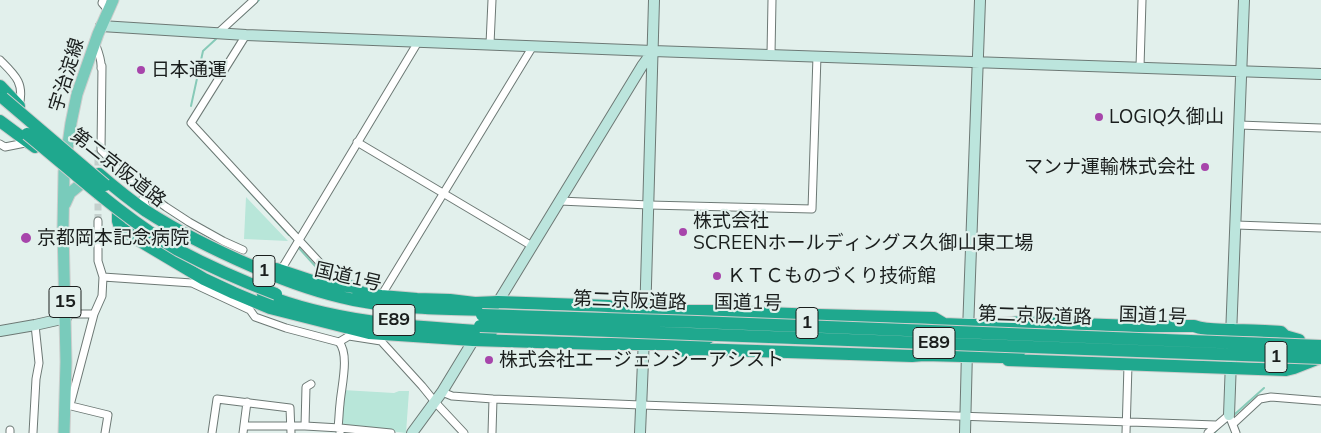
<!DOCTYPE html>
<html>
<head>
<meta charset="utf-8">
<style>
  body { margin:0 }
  canvas { display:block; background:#e2f0ec }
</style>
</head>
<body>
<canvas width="1321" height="433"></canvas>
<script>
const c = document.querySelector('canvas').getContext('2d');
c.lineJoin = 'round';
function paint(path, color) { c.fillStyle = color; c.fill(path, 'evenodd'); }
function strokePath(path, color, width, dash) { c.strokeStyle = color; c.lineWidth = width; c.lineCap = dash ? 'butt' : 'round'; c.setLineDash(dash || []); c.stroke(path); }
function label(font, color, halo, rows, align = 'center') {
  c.font = font + ' Mulish,"Noto Sans JP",sans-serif'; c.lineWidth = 4.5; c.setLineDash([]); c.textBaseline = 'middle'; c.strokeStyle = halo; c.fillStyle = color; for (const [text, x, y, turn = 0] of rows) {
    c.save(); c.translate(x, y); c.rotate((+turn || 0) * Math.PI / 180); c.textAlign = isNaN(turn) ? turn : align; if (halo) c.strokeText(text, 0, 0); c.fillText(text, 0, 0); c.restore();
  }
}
paint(new Path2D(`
  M246,197L288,241L244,239Z
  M343,390L394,393L399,391H409L406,433L341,425Z`), '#b8e6d9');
strokePath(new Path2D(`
  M239,18L259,0
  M191,106L203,51L216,39
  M198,135L289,235
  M298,247L317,268
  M1235,414L1264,388
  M1214,433L1217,430`), '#87cab8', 2);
strokePath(new Path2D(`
  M98,176V150
  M98,221V192`), '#c4d0cd', 7, [7, 3.5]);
const street = new Path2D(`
  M103,0L102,3L108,10
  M218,33L254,0
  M246,35L191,123L333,277
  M95,43C98,51 102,60 101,68
  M490,44L492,0
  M771,54L772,0
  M0,60C15,75 25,83 19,106
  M102,66L101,150L114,163L117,170L127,179L166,207L189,222L223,241L243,250
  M1140,67L1142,0
  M1239,125L1321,128
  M357,142L532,246
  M0,144L5,147L25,143L29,145
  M143,198C146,203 145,208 148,212
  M560,201L649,205L812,209L817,56
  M1236,225L1321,228
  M281,270L418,42
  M103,277L192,283L250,310L255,317L286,328L339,342L349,336L381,341L422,386L435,402L464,433
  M381,296L533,46
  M66,318L71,314H94
  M442,392L452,396L493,399L641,405L1216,425
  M67,405L108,415L105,433
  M70,405L94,314L102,296L103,277L98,261V221
  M1233,424L1260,399L1271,397L1321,401
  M244,426H305L340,428V433
  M305,426L306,387L311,384
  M338,427C339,420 339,412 340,404C341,388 350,355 339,342
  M340,428L391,433
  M10,430V433
  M33,433L36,379L39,363L35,325
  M212,433L217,399L290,408L291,433
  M243,433L247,402
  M492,433L493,399
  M1126,433L1128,365
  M1208,433L1229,415L1236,433`);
const secondary = new Path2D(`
  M101,26L246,35L653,51L1321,74
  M495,307L642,66L653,51
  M645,320L654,0
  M0,331L35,325L66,318
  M968,331L980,0
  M1231,336L1244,0
  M1229,415L1231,361
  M412,433L442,392L476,336
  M640,433L644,337
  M965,433L967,351`);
const primary = new Path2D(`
  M65,204L70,193L81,184
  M64,433L66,362L63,228L64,172L71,123L77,94L98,34L113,0`);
const highway = new Path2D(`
  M0,86L19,106
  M0,121L35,147
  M99,174C114,187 130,200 146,211C180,233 217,251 254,267C286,281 319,293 354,300C401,309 446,309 493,310
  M118,213V221L120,227L140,241L204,279L234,293L270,308L369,333L473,340L602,344H687L708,338
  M276,269L312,281L354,287L362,293L381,296L417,299L450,300L475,303L498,302L609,306L615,312L667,313L687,311H712L818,315L934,318L944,324L968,325H990L1023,322L1134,326H1194C1208,331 1220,329 1234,330C1250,330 1265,331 1281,332L1285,336L1299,340
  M263,294C335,323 415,327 491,332
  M684,351L694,349L912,356L924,355L1001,357L1017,355L1021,349
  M1008,360L1286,370L1294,368L1317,359`);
strokePath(street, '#6d7975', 9);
strokePath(secondary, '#6d7975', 12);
strokePath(primary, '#cdcecd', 13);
strokePath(highway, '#cdcecd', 14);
strokePath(street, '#fff', 7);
strokePath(secondary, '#bce5dd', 10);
strokePath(primary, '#79cbbb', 11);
strokePath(highway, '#1fa88e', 12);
const highwayBridge = new Path2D(`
  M3,98L105,185
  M27,134C76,174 123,218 178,250C210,267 242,281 276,294
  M482,315L697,322L1321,346
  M480,326L1321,358`);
strokePath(highwayBridge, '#cdcecd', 14, []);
strokePath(highwayBridge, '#1fa88e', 12);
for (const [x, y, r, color] of [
  [141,70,5,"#a745ab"],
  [1099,117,5,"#a745ab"],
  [1205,167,5,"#a745ab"],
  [683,232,5,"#a745ab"],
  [26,238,6,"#a745ab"],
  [717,276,5,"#a745ab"],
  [489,360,5,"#a745ab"]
]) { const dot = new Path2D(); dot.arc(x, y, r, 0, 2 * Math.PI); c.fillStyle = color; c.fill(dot); strokePath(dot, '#e2f0ec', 2); }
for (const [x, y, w] of [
  [264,271,22],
  [65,302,32],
  [394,320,42],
  [807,323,22],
  [934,343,42],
  [1276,357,22]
]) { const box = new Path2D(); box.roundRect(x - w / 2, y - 15.5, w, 31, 4); c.fillStyle = '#e2f0ec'; c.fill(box); strokePath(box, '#1a1e1d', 1); }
label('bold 18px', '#1a1e1d', null, [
  ["1",264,271],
  ["15",65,302],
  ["E89",394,320],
  ["1",807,323],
  ["E89",934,343],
  ["1",1276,357]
]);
label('19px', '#1a1e1d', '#e2f0ec', [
  ["日本通運",151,70],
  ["LOGIQ久御山",1109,117],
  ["マンナ運輸株式会社",1195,167,"right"],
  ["株式会社",693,221],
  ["SCREENホールディングス久御山東工場",693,243],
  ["京都岡本記念病院",37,238],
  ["ＫＴＣものづくり技術館",727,276],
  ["株式会社エージェンシーアシスト",499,360]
], 'left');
label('19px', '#1a1e1d', '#e2f0ec', [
  ["宇治淀線",67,75,-73],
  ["第二京阪道路",118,168,38],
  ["国道1号",348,277,13],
  ["第二京阪道路",630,301,2],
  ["国道1号",748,303,1],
  ["第二京阪道路",1035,316,2],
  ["国道1号",1153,316,2]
]);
</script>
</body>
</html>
